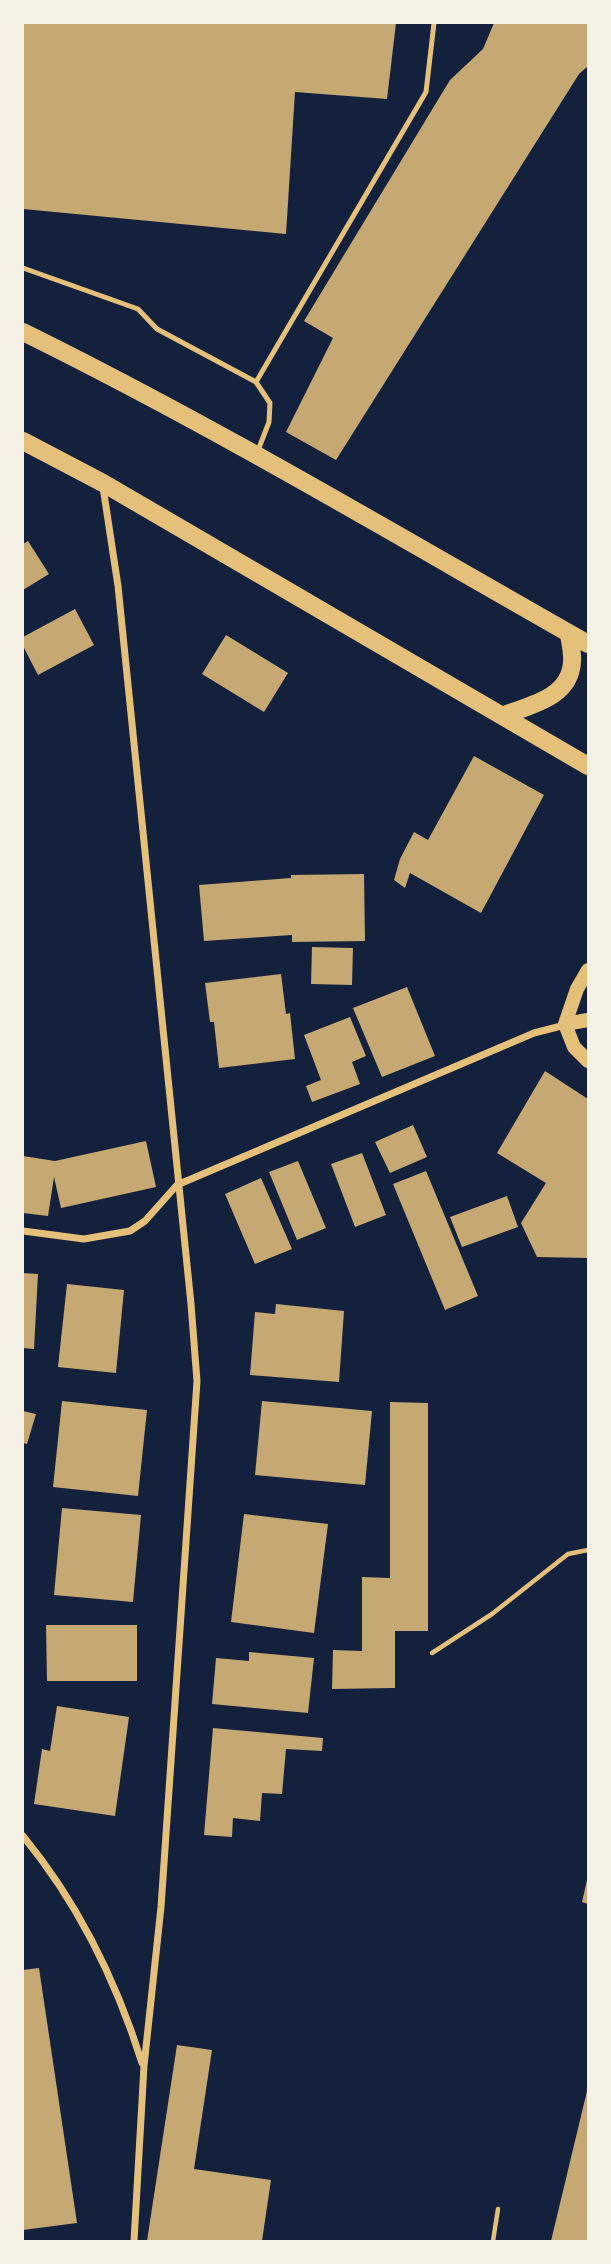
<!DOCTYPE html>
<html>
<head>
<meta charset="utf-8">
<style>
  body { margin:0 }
  #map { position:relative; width:611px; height:2264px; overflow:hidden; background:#14213d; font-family:Signika,sans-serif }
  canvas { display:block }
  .frame { position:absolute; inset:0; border:24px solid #f6f1e7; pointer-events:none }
</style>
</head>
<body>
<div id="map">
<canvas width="611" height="2264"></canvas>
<div class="frame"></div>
</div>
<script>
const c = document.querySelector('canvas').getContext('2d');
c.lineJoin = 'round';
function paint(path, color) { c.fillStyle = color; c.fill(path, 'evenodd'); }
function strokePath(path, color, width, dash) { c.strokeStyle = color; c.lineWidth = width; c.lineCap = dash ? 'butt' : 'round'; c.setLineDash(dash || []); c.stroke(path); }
paint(new Path2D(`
  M23,23H396L387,99L295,92L286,234L23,209Z
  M494,23H588V66L579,74L336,460L286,432L333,338L304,321L450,80L483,49Z
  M28,541L49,574L23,590V544Z
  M75,609L94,645L38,675L23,646V637Z
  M226,635L288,673L264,712L202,674Z
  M474,756L544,795L481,913L410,873L405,888L394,880L400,859L414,832L428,840Z
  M364,874L365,941L292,942V935L204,941L199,885L291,878V875Z
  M312,947L353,948L352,985L311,984Z
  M281,974L286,1014L290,1013L295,1059L219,1068L214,1022H210L205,983Z
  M407,987L435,1056L382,1077L353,1008Z
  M350,1017L366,1056L352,1062L360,1084L312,1102L306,1086L321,1080L304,1035Z
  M545,1071L588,1099V1258L537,1257L521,1223L546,1183L497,1153Z
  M413,1125L427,1157L390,1173L375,1142Z
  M146,1141L156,1187L61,1208L54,1177L48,1216L23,1213V1156L55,1161Z
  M362,1153L386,1215L355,1227L331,1164Z
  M298,1161L326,1228L297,1240L269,1172Z
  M426,1171L478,1296L445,1310L393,1184Z
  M261,1178L292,1249L255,1264L225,1194Z
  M507,1196L518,1227L462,1247L450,1217Z
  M23,1273L38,1274L34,1349L23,1348Z
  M67,1284L124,1290L116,1373L58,1367Z
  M276,1304L344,1311L339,1382L250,1375L255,1312L275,1314Z
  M62,1401L147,1410L138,1496L53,1487Z
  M262,1401L372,1411L365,1485L255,1475Z
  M390,1402L428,1403V1631H395V1688L332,1689L333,1650L362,1651V1577L390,1578Z
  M23,1411L36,1414L27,1444L23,1443Z
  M62,1508L141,1515L133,1602L54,1595Z
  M244,1514L328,1524L314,1633L231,1622Z
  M46,1625H137V1681H47Z
  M249,1652L314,1658L308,1713L212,1704L216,1658L249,1661Z
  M57,1706L129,1717L115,1816L34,1804L42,1749L50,1751Z
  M213,1728L323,1738L322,1751L286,1749L282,1794L262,1793L260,1821L233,1818L232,1837L204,1835Z
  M587,1880H588V1904L582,1902Z
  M39,1968L77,2223L23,2230V1970Z
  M177,2045L212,2050L194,2169L271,2180L262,2241H147Z
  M587,2091L588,2241H551Z`), '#c6a872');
strokePath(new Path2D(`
  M432,1653L492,1614L568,1554L588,1550
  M493,2241L498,2209`), '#e5c07b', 4.5);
strokePath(new Path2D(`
  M23,268L138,309L157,329L256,382L426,92L434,23
  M256,382L270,403L269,422L257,453`), '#e5c07b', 5);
strokePath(new Path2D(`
  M103,487L118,586L191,1304L197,1381L161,1907L144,2066L134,2241
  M23,1231L84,1239L130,1231L145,1221L177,1185L534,1033L565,1025
  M23,1836C78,1903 116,1980 142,2063`), '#e5c07b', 7);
strokePath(new Path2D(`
  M565,1024L577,989L588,970
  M565,1024L574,1047L588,1061
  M565,1024L588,1020`), '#e5c07b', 14);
strokePath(new Path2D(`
  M23,332C216,427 401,538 588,644
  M23,441L103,483L588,766
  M502,716C530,705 570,698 572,662C573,653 570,643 569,634`), '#e5c07b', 18);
</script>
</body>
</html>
